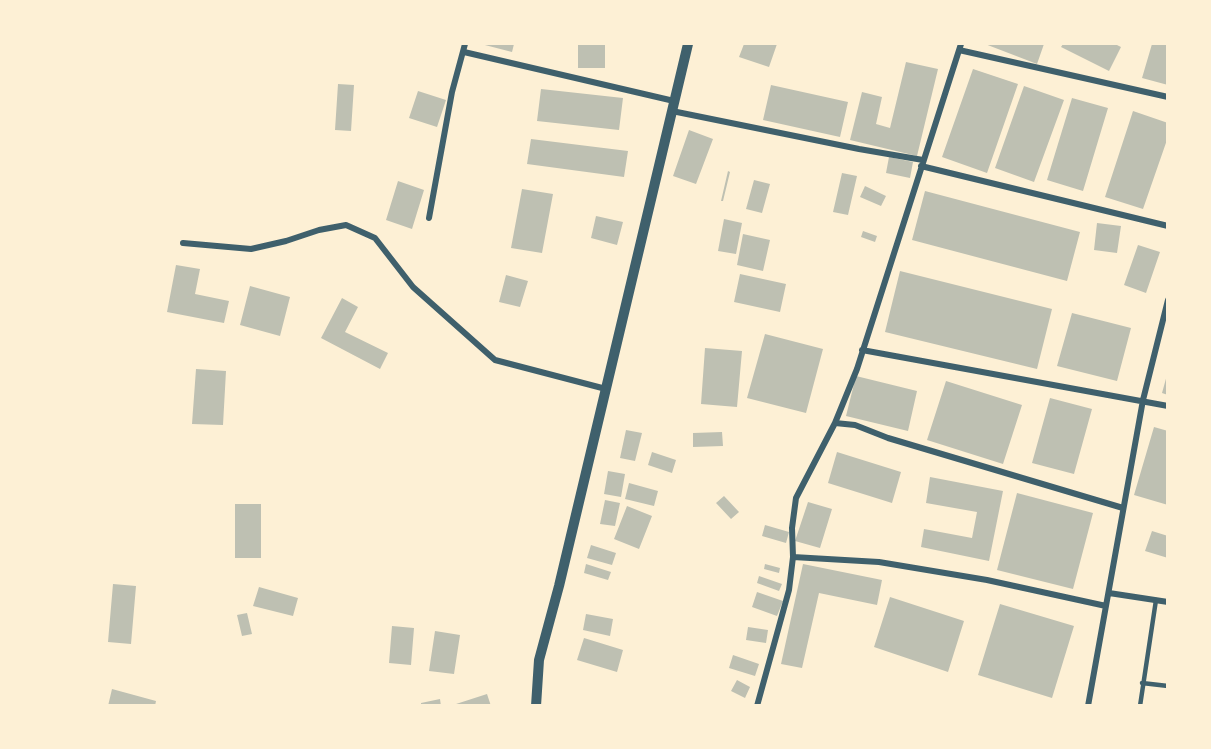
<!DOCTYPE html>
<html>
<head>
<meta charset="utf-8">
<style>
  body { margin:0 }
  #map { position:relative; width:1211px; height:749px; overflow:hidden; background:#fdf0d5; font-family:Helvetica,sans-serif }
  canvas { display:block }
  .frame { position:absolute; inset:0; border:45px solid #fdf0d5; pointer-events:none }
</style>
</head>
<body>
<div id="map">
<canvas width="1211" height="749"></canvas>
<div class="frame"></div>
</div>
<script>
const c = document.querySelector('canvas').getContext('2d');
c.lineJoin = 'round';
function paint(path, color) { c.fillStyle = color; c.fill(path, 'evenodd'); }
function strokePath(path, color, width, dash) { c.strokeStyle = color; c.lineWidth = width; c.lineCap = dash ? 'butt' : 'round'; c.setLineDash(dash || []); c.stroke(path); }
paint(new Path2D(`
  M481,44H514L512,52Z
  M578,44H605V68H578Z
  M744,44H777L769,67L739,57Z
  M985,44H1044L1037,64Z
  M1063,44H1115L1121,47L1109,71L1061,47Z
  M1152,44H1168V85L1142,78Z
  M906,62L938,69L917,156L850,140L862,92L882,97L876,124L890,128Z
  M973,69L1018,84L987,173L942,157Z
  M338,84L354,85L351,131L335,130Z
  M771,85L848,102L840,137L763,120Z
  M1024,86L1064,100L1034,182L995,168Z
  M541,89L623,98L619,130L537,121Z
  M418,91L446,100L437,127L409,118Z
  M1072,98L1108,108L1083,191L1047,180Z
  M1133,111L1168,123V137L1143,209L1105,197Z
  M689,130L713,139L696,184L673,176Z
  M531,139L628,151L624,177L527,164Z
  M889,157L913,162L910,178L886,173Z
  M728,171L730,172L723,201H721Z
  M842,173L857,176L848,215L833,212Z
  M754,180L770,184L762,213L746,209Z
  M398,181L424,190L412,229L386,220Z
  M865,186L886,196L881,206L860,197Z
  M522,189L553,194L542,253L511,248Z
  M925,191L1080,232L1067,281L912,240Z
  M596,216L623,222L617,245L591,238Z
  M724,219L742,223L736,254L718,251Z
  M1097,223L1121,226L1117,253L1094,250Z
  M863,231L877,236L875,242L861,237Z
  M743,234L770,240L763,271L737,265Z
  M1138,245L1160,252L1146,293L1124,285Z
  M176,265L200,269L195,294L229,301L224,323L167,312Z
  M900,271L1052,309L1037,369L885,332Z
  M740,274L786,284L780,312L734,302Z
  M506,275L528,281L520,307L499,302Z
  M250,286L290,297L280,336L240,325Z
  M342,298L358,307L345,332L388,353L380,369L321,338Z
  M1072,313L1131,328L1117,381L1057,366Z
  M765,334L823,349L806,413L747,398Z
  M705,348L742,351L737,407L701,404Z
  M196,369L226,371L223,425L192,424Z
  M1167,375H1168V395L1162,393Z
  M856,376L917,391L908,431L846,416Z
  M946,381L1022,405L1003,464L927,440Z
  M1050,398L1092,409L1074,474L1032,463Z
  M1154,427L1168,431V505L1134,495Z
  M626,430L642,433L635,461L620,458Z
  M722,432L723,446L693,447V433Z
  M652,452L676,460L672,473L648,465Z
  M837,452L901,472L892,503L828,483Z
  M608,471L625,474L621,497L604,494Z
  M930,477L1003,491L989,561L921,547L924,529L972,538L977,512L926,503Z
  M629,483L658,491L654,506L625,499Z
  M1017,493L1093,513L1073,589L997,570Z
  M724,496L739,512L731,519L716,503Z
  M605,500L620,503L615,526L600,524Z
  M808,502L832,509L820,548L795,541Z
  M235,504H261V558H235Z
  M627,506L652,516L639,549L614,539Z
  M765,525L789,532L786,543L762,536Z
  M1152,531L1168,536V558L1145,551Z
  M591,545L616,553L612,565L587,558Z
  M586,564L611,572L608,580L584,573Z
  M765,564L780,568L779,573L764,569Z
  M803,564L882,580L877,605L819,593L802,668L781,664Z
  M759,576L782,584L779,591L757,583Z
  M113,584L136,586L131,644L108,642Z
  M259,587L298,598L293,616L253,606Z
  M757,592L783,601L777,616L752,607Z
  M890,597L964,621L948,672L874,647Z
  M1000,604L1074,626L1052,698L978,675Z
  M247,613L252,634L242,636L237,615Z
  M586,614L613,619L610,636L583,630Z
  M392,626L414,628L411,665L389,663Z
  M748,627L768,630L766,643L746,640Z
  M435,631L460,635L454,674L429,671Z
  M584,638L623,650L617,672L577,660Z
  M733,655L759,664L755,676L729,668Z
  M737,680L750,687L745,698L731,691Z
  M112,689L156,701L155,706H108Z
  M487,694L491,706H457L456,704Z
  M440,699L441,706H421V703Z`), '#bec0b2');
strokePath(new Path2D(`
  M1142,683L1168,686
  M1140,706L1156,600`), '#3f606c', 4.5);
strokePath(new Path2D(`
  M959,50L1168,97
  M464,52L674,101
  M672,111L859,149L923,160
  M921,166L1168,226
  M429,218L452,92L465,44
  M183,243L251,249L286,241L319,230L346,225L375,238L413,287L495,360L606,389
  M862,350L1168,406
  M835,423L855,425L888,438L1123,508
  M793,557L879,562L987,580L1106,606
  M1109,593L1168,602
  M757,706L789,590L793,557L792,528L796,498L835,423L857,369L961,44
  M1088,706L1143,400L1168,300`), '#3f606c', 6);
strokePath(new Path2D(`
  M536,706L539,660L559,586L688,44`), '#3f606c', 10);
</script>
</body>
</html>
